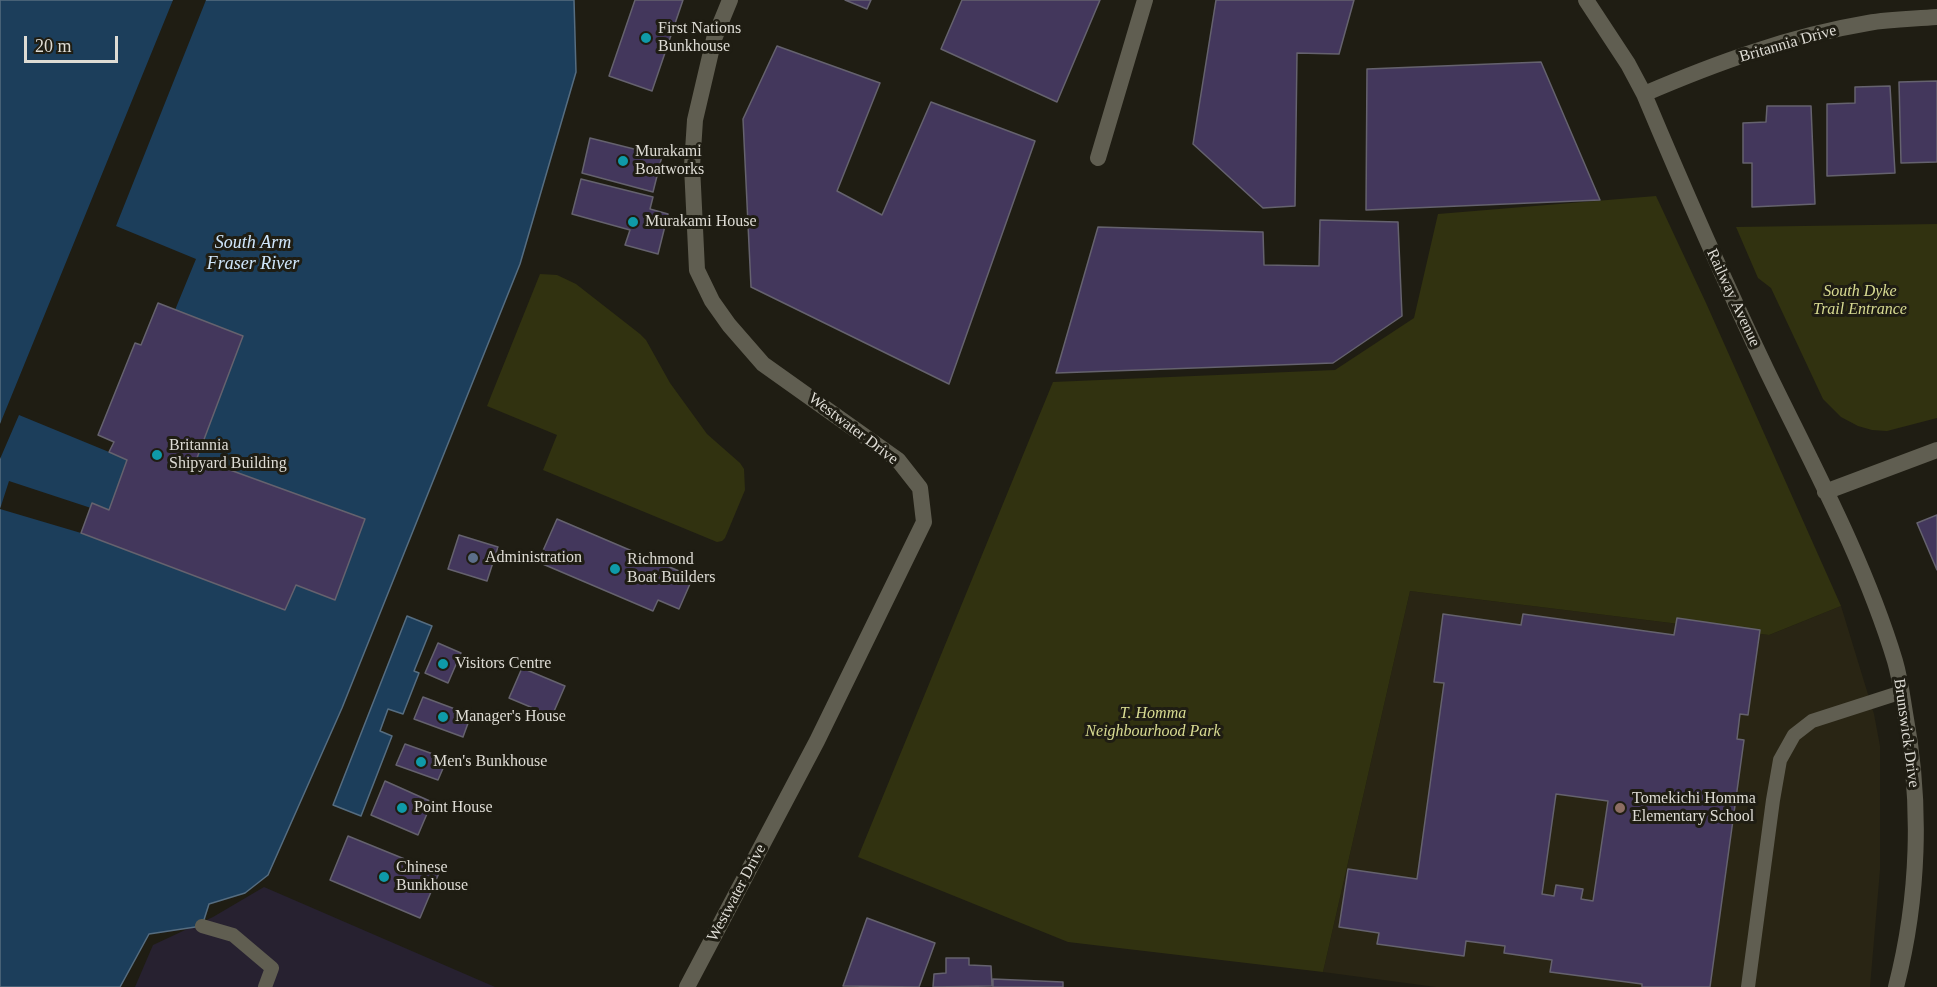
<!DOCTYPE html>
<html>
<head>
<meta charset="utf-8">
<style>
  body { margin:0 }
  #map { position:relative; width:1937px; height:987px; overflow:hidden; background:#1f1d13; font-family:"Times New Roman",serif }
  canvas { display:block }
  .scale { position:absolute; left:24px; top:36px; width:94px; height:27px; box-sizing:border-box; border:3px solid #dedcd5; border-top:0; padding-left:8px; font-size:18px; line-height:21px; white-space:nowrap; color:#dedcd5; -webkit-text-stroke:4px #1f1d13; paint-order:stroke }
</style>
</head>
<body>
<div id="map">
<canvas width="1937" height="987"></canvas>
<div class="scale">20 m</div>
</div>
<script>
const c = document.querySelector('canvas').getContext('2d');
c.lineJoin = 'round';
function paint(path, color) { c.fillStyle = color; c.fill(path, 'evenodd'); }
function strokePath(path, color, width, dash) { c.strokeStyle = color; c.lineWidth = width; c.lineCap = dash ? 'butt' : 'round'; c.setLineDash(dash || []); c.stroke(path); }
function label(font, color, halo, rows, align = 'center') {
  c.font = font + ' "Times New Roman",serif'; c.lineWidth = 6; c.setLineDash([]); c.textBaseline = 'middle'; c.strokeStyle = halo; c.fillStyle = color; for (const [text, x, y, turn = 0] of rows) {
    c.save(); c.translate(x, y); c.rotate((+turn || 0) * Math.PI / 180); c.textAlign = isNaN(turn) ? turn : align; if (halo) c.strokeText(text, 0, 0); c.fillText(text, 0, 0); c.restore();
  }
}
paint(new Path2D(`
  M1410,591L1769,635L1841,606L1874,714L1880,746V870L1870,987H1436L1323,972Z`), '#292514');
paint(new Path2D(`
  M264,887L495,987H135L153,945L213,917Z`), '#272130');
paint(new Path2D(`
  M1656,196L1706,303L1841,606L1769,635L1410,591L1323,972L1068,942L858,857L1053,382L1335,370L1414,318L1438,214Z
  M1937,224V418L1887,431L1872,430L1858,426L1841,417L1823,399L1771,288L1758,278L1736,227Z
  M540,274L557,275L576,284L640,334L646,340L670,383L707,434L740,463L744,469L745,490L725,538L722,541L717,542L543,470L557,435L487,406Z`), '#313210');
const water = new Path2D(`
  M0,0H574L576,72L520,264L342,708L268,875L245,893L209,904L202,926L149,934L120,987H0Z
  M407,616L432,626L414,671L419,673L403,714L388,709L380,731L392,736L361,816L333,805Z`);
paint(water, '#1c3e5b');
strokePath(water, '#566d80', 1.5);
paint(new Path2D(`
  M173,0H206L116,226L196,259L175,310L141,345L135,343L98,435L114,442L109,452L19,415L0,459V424Z
  M9,481L91,508L81,533L0,509Z`), '#1f1d13');
const building = new Path2D(`
  M635,0H683L652,91L609,76Z
  M845,0H871L867,9Z
  M962,0H1100L1057,102L941,49Z
  M1216,0H1354L1339,54L1297,53L1295,206L1263,208L1193,144Z
  M777,46L880,83L837,191L882,215L931,102L1035,141L949,384L751,287L743,119Z
  M1541,62L1600,200L1366,210L1367,69Z
  M1937,81V162L1901,163L1899,82Z
  M1890,86L1895,173L1827,176V104L1855,103V87Z
  M1767,106H1811L1815,204L1752,207V163H1743V123L1766,122Z
  M590,138L662,156L653,192L582,173Z
  M581,179L653,197L650,209L668,214L658,254L625,245L630,230L572,214Z
  M1320,220L1398,222L1402,316L1333,363L1056,373L1098,227L1263,232L1264,265L1319,266Z
  M158,303L243,336L197,458L365,519L335,600L296,585L285,610L81,533L92,503L109,510L127,460L109,452L114,442L98,435L135,343L141,345Z
  M1937,515V570L1917,523Z
  M557,519L693,577L679,609L658,600L653,611L538,562Z
  M459,535L498,547L487,581L448,569Z
  M1443,614L1521,625L1523,614L1674,635L1677,618L1760,630L1748,715L1740,714L1737,739L1744,740L1710,987H1642V984L1550,972L1552,960L1504,953L1505,946L1466,941L1464,956L1377,944L1379,933L1339,927L1348,869L1417,879L1444,683L1434,682ZM1556,794L1608,801L1593,901L1581,899L1583,889L1556,885L1554,896L1542,894Z
  M438,643L461,653L448,683L425,673Z
  M522,668L565,686L552,716L509,698Z
  M423,697L471,715L463,737L414,719Z
  M405,744L447,759L438,780L396,765Z
  M385,781L432,802L418,835L371,815Z
  M348,836L439,873L420,918L330,880Z
  M867,918L935,943L919,987L843,986Z
  M946,958H969V965L991,966L992,986L933,987L934,974L946,973Z
  M993,979L1063,982V987H993Z`);
paint(building, '#43375c');
strokePath(building, '#65626e', 1.5);
strokePath(new Path2D(`
  M202,926L233,935L272,968L265,987
  M1748,987L1773,800L1780,760L1794,735L1812,721L1902,692`), '#605e51', 14);
strokePath(new Path2D(`
  M1586,0L1628,64L1644,94C1683,187 1723,278 1766,369C1812,464 1864,559 1895,661C1900,678 1902,695 1905,713C1922,803 1919,898 1896,987
  M1644,94C1716,63 1790,36 1868,23C1891,19 1914,19 1937,17
  M1098,158L1145,0
  M1825,492L1937,450
  M687,987L817,741L924,522L920,488L898,460L763,364L729,325L712,301L697,270L692,166L695,120L714,39L730,0`), '#605e51', 16);
for (const [x, y, r, color] of [
  [646,38,6,"#0f9aa8"],
  [623,161,6,"#0f9aa8"],
  [633,222,6,"#0f9aa8"],
  [157,455,6,"#0f9aa8"],
  [473,558,6,"#5c6f8a"],
  [615,569,6,"#0f9aa8"],
  [443,664,6,"#0f9aa8"],
  [443,717,6,"#0f9aa8"],
  [421,762,6,"#0f9aa8"],
  [402,808,6,"#0f9aa8"],
  [1620,808,6,"#8d6e63"],
  [384,877,6,"#0f9aa8"]
]) { const dot = new Path2D(); dot.arc(x, y, r, 0, 2 * Math.PI); c.fillStyle = color; c.fill(dot); strokePath(dot, '#1f1d13', 2); }
label('16px', '#dedcd5', '#1f1d13', [
  ["First Nations",658,29],
  ["Bunkhouse",658,47],
  ["Murakami",635,152],
  ["Boatworks",635,170],
  ["Murakami House",645,222],
  ["Britannia",169,446],
  ["Shipyard Building",169,464],
  ["Administration",485,558],
  ["Richmond",627,560],
  ["Boat Builders",627,578],
  ["Visitors Centre",455,664],
  ["Manager's House",455,717],
  ["Men's Bunkhouse",433,762],
  ["Tomekichi Homma",1632,799],
  ["Elementary School",1632,817],
  ["Point House",414,808],
  ["Chinese",396,868],
  ["Bunkhouse",396,886]
], 'left');
label('16px', '#dedcd5', '#1f1d13', [
  ["Britannia Drive",1788,44,-16],
  ["Railway Avenue",1733,298,65],
  ["Westwater Drive",853,429,37],
  ["Brunswick Drive",1906,733,82],
  ["Westwater Drive",737,893,-62]
]);
label('italic 16px', '#d8db92', '#1f1d13', [
  ["South Dyke",1860,292],
  ["Trail Entrance",1860,310],
  ["T. Homma",1153,714],
  ["Neighbourhood Park",1153,732]
]);
label('italic 18px', '#d0e7fc', '#1f1d13', [
  ["South Arm",253,243],
  ["Fraser River",253,264]
]);
</script>
</body>
</html>
